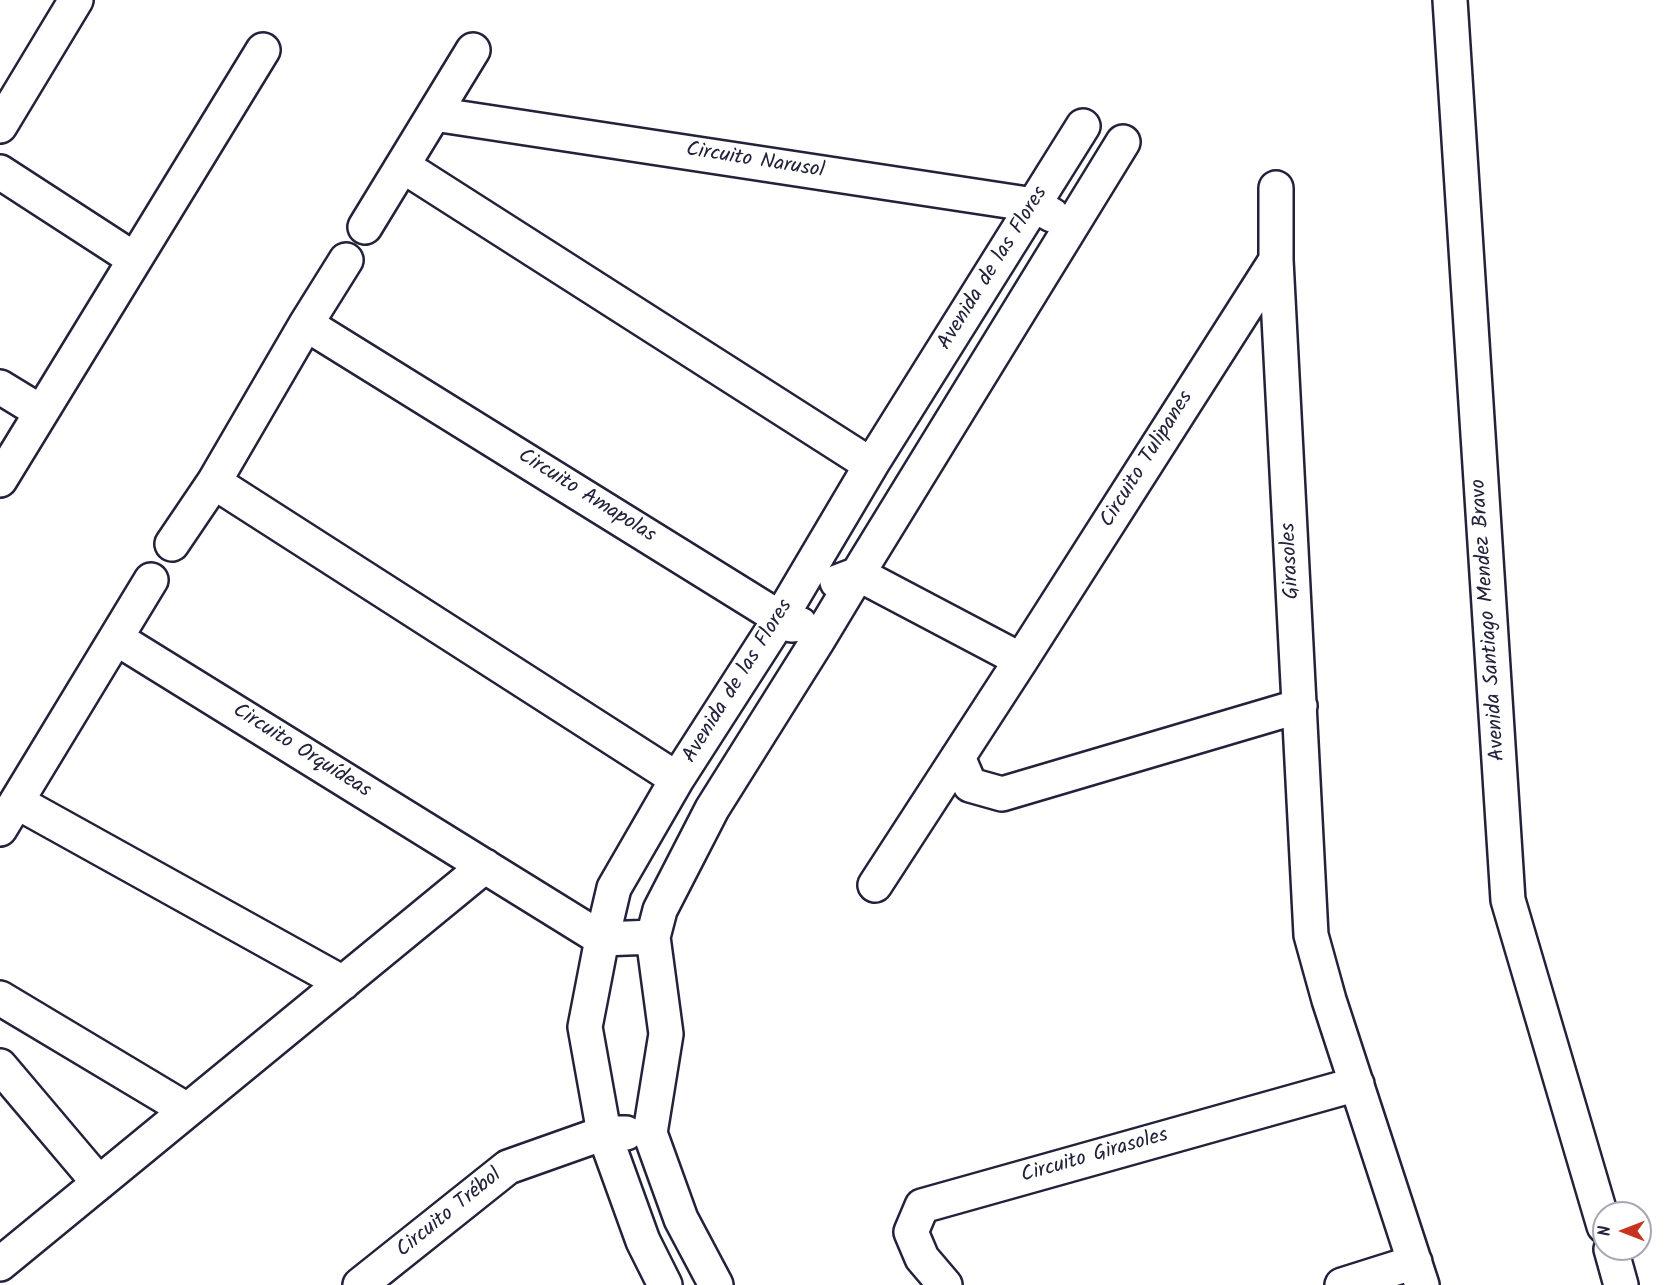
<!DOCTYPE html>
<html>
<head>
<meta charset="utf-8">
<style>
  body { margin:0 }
  #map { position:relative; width:1676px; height:1285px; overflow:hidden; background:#fff; font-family:Kalam,sans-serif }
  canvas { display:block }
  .north { position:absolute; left:1592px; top:1201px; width:60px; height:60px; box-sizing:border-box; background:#fff; border:2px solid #a7a7b1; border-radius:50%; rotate:270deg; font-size:16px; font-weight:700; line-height:24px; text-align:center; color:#22223b }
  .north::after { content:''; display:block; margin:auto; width:21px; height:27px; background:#c8321e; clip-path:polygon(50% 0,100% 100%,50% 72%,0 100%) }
</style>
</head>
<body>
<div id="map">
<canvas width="1676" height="1285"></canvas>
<div class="north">N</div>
</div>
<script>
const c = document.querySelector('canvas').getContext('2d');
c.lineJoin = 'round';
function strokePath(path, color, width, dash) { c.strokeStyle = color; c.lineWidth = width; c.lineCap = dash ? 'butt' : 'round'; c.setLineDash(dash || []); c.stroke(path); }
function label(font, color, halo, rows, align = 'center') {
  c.font = font + ' Kalam,sans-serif'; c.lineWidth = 5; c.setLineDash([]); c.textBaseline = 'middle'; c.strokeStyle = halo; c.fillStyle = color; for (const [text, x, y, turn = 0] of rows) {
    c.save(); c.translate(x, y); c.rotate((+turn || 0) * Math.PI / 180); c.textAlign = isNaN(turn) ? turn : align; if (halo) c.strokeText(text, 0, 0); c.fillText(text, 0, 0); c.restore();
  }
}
const minor = new Path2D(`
  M1450,0L1508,900L1604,1226
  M434,114L1034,205L1052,215
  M0,126L76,0
  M403,166L871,465
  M0,172L134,259
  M1276,188V260L1311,935L1329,1000L1422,1285
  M365,227L473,50
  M306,324L791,625L800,624
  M0,387L41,412
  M0,480L263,50
  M214,482L677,779
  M172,544L214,482L306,324L346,260
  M837,582L858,574L1021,660
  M116,638L602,939L653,937
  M958,757L970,785L1002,794L1300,706
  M17,802L343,983
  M0,829L151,580
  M875,885L1021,660L1276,260
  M0,998L187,1110
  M0,1066L99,1183
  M1611,1249L1621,1285
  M0,1264L485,866
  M360,1285L508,1167L604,1133H626
  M665,1285L643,1241L604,1133L585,1027L602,939L614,888L677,779L781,617L871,465L1083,126
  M716,1285L681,1219L650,1133L666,1034L653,937L660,910L712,809L818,640L865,562L1123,142
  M945,1285L922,1258L911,1232L922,1206L1357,1084
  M1342,1285L1415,1262`);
strokePath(minor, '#22223b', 38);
strokePath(minor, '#fff', 33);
label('21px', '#22223b', '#fff', [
  ["Circuito Narusol",755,162,9],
  ["Avenida de las Flores",994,269,-58],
  ["Circuito Tulipanes",1148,460,-58],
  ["Circuito Amapolas",586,497,32],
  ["Girasoles",1292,561,-93],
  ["Avenida Santiago Mendez Bravo",1490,620,-94],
  ["Avenida de las Flores",739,682,-58],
  ["Circuito Orquídeas",301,752,32],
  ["Circuito Girasoles",1095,1157,-16],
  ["Circuito Trébol",450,1214,-39]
]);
</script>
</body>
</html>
